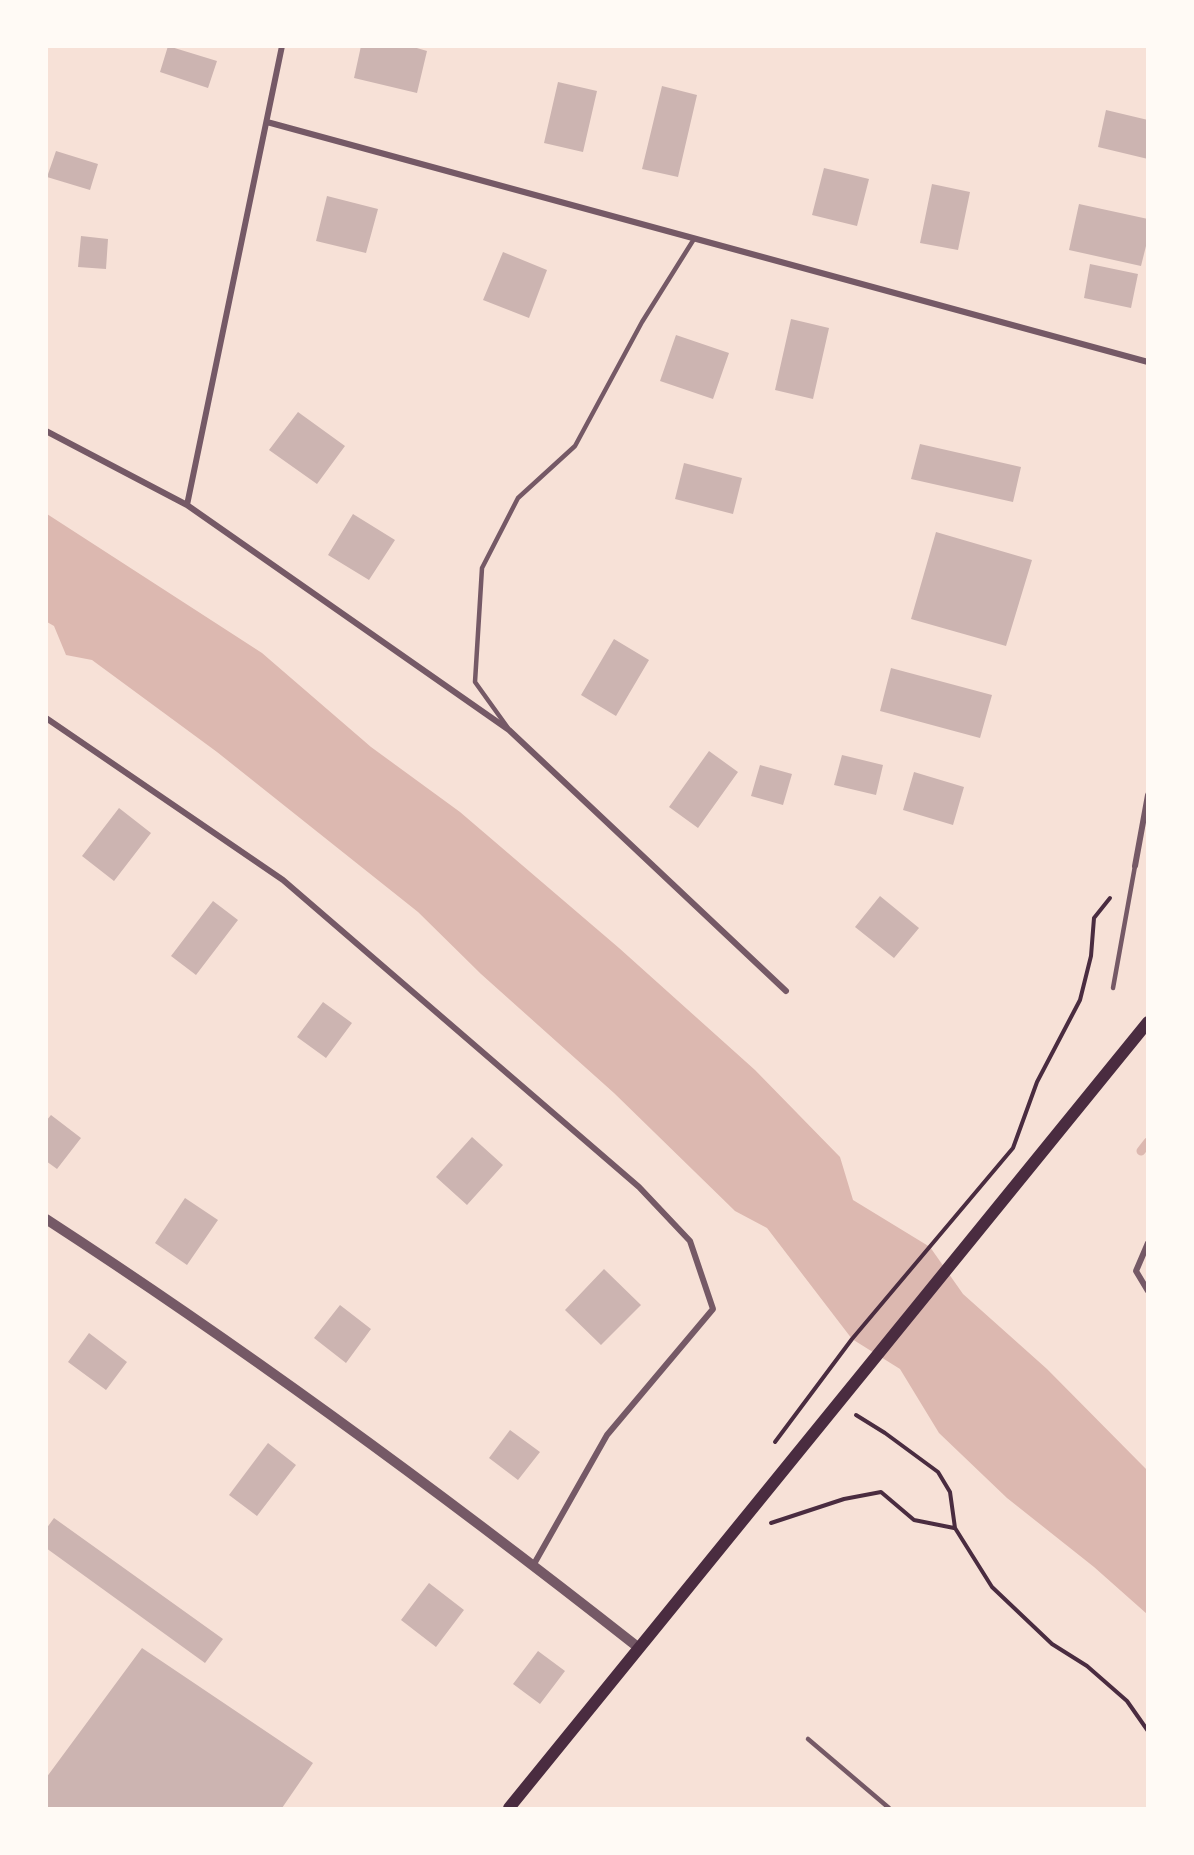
<!DOCTYPE html>
<html>
<head>
<meta charset="utf-8">
<style>
  body { margin:0 }
  #map { position:relative; width:1194px; height:1855px; overflow:hidden; background:#f7e1d7; font-family:Ubuntu,sans-serif }
  canvas { display:block }
  .frame { position:absolute; inset:0; border:48px solid #fffaf5; pointer-events:none }
</style>
</head>
<body>
<div id="map">
<canvas width="1194" height="1855"></canvas>
<div class="frame"></div>
</div>
<script>
const c = document.querySelector('canvas').getContext('2d');
c.lineJoin = 'round';
function paint(path, color) { c.fillStyle = color; c.fill(path, 'evenodd'); }
function strokePath(path, color, width, dash) { c.strokeStyle = color; c.lineWidth = width; c.lineCap = dash ? 'butt' : 'round'; c.setLineDash(dash || []); c.stroke(path); }
paint(new Path2D(`
  M47,514L262,653L371,747L460,812L619,948L755,1070L840,1157L853,1200L930,1247L963,1294L1047,1369L1147,1470V1614L1094,1567L1007,1498L939,1433L900,1369L852,1339L767,1228L735,1211L614,1093L481,974L418,912L217,752L92,660L66,655L54,626L47,622Z`), '#dcb8b0');
strokePath(new Path2D(`
  M1141,1151L1148,1142`), '#dcb8b0', 9);
paint(new Path2D(`
  M168,46L217,61L208,88L160,72Z
  M361,46H410L427,51L417,93L354,78Z
  M558,82L597,91L583,152L544,143Z
  M662,86L697,95L678,177L642,169Z
  M1106,110L1148,120V159L1098,147Z
  M56,151L98,164L90,190L47,177Z
  M824,168L869,179L857,226L812,215Z
  M932,184L970,192L958,250L920,243Z
  M327,196L378,209L366,253L316,241Z
  M1079,204L1148,219V238L1141,266L1069,250Z
  M81,236L108,239L106,269L78,267Z
  M503,252L547,270L529,318L483,300Z
  M1090,264L1138,274L1131,308L1084,298Z
  M791,319L829,328L813,399L775,390Z
  M676,335L729,353L713,399L660,381Z
  M298,412L345,446L317,484L269,450Z
  M920,444L1021,467L1013,502L911,479Z
  M684,463L742,478L733,514L675,499Z
  M353,514L395,540L369,580L328,555Z
  M936,532L1032,560L1006,646L911,619Z
  M614,639L649,660L616,716L581,695Z
  M891,668L992,695L980,738L880,711Z
  M709,751L738,772L698,828L669,807Z
  M842,755L883,765L876,795L834,785Z
  M760,765L792,774L783,805L751,796Z
  M914,772L964,787L953,825L903,810Z
  M119,808L151,833L114,881L82,856Z
  M880,896L919,928L894,958L855,927Z
  M213,901L238,920L196,975L171,956Z
  M323,1002L352,1023L326,1058L297,1037Z
  M51,1115L81,1138L57,1169L46,1161V1121Z
  M472,1137L503,1165L467,1205L436,1177Z
  M185,1198L218,1220L187,1265L155,1243Z
  M604,1269L641,1305L601,1345L565,1310Z
  M340,1305L371,1329L346,1363L314,1338Z
  M89,1333L127,1362L106,1390L68,1362Z
  M510,1430L540,1452L518,1480L489,1458Z
  M268,1443L296,1465L257,1516L229,1495Z
  M54,1518L223,1639L205,1663L46,1548V1529Z
  M429,1583L464,1610L436,1647L401,1620Z
  M142,1648L313,1763L282,1808H46V1778Z
  M538,1651L565,1671L540,1704L513,1684Z`), '#ccb4b1');
strokePath(new Path2D(`
  M856,1415L885,1433L938,1472L950,1492L955,1528L992,1587L1052,1644L1087,1666L1127,1701L1148,1731
  M775,1442L852,1339L1013,1148L1037,1082L1080,1000L1091,956L1094,918L1110,898
  M771,1523L844,1499L881,1492L914,1520L954,1528`), '#4a2c40', 4);
strokePath(new Path2D(`
  M508,728L475,682L482,568L518,498L575,446L642,322L694,239
  M1113,988L1135,866
  M808,1739L889,1808`), '#755966', 4.5);
strokePath(new Path2D(`
  M267,122L1148,362
  M46,431L187,505L509,730L786,991
  M187,505L282,46
  M46,718L283,880L639,1187L690,1241L713,1309L607,1435L534,1564
  M1135,866L1148,795
  M1148,1243L1136,1271L1148,1291`), '#755966', 6);
strokePath(new Path2D(`
  M46,1219C252,1353 446,1496 639,1648`), '#755966', 10);
strokePath(new Path2D(`
  M509,1808L1148,1022`), '#4a2c40', 12);
</script>
</body>
</html>
